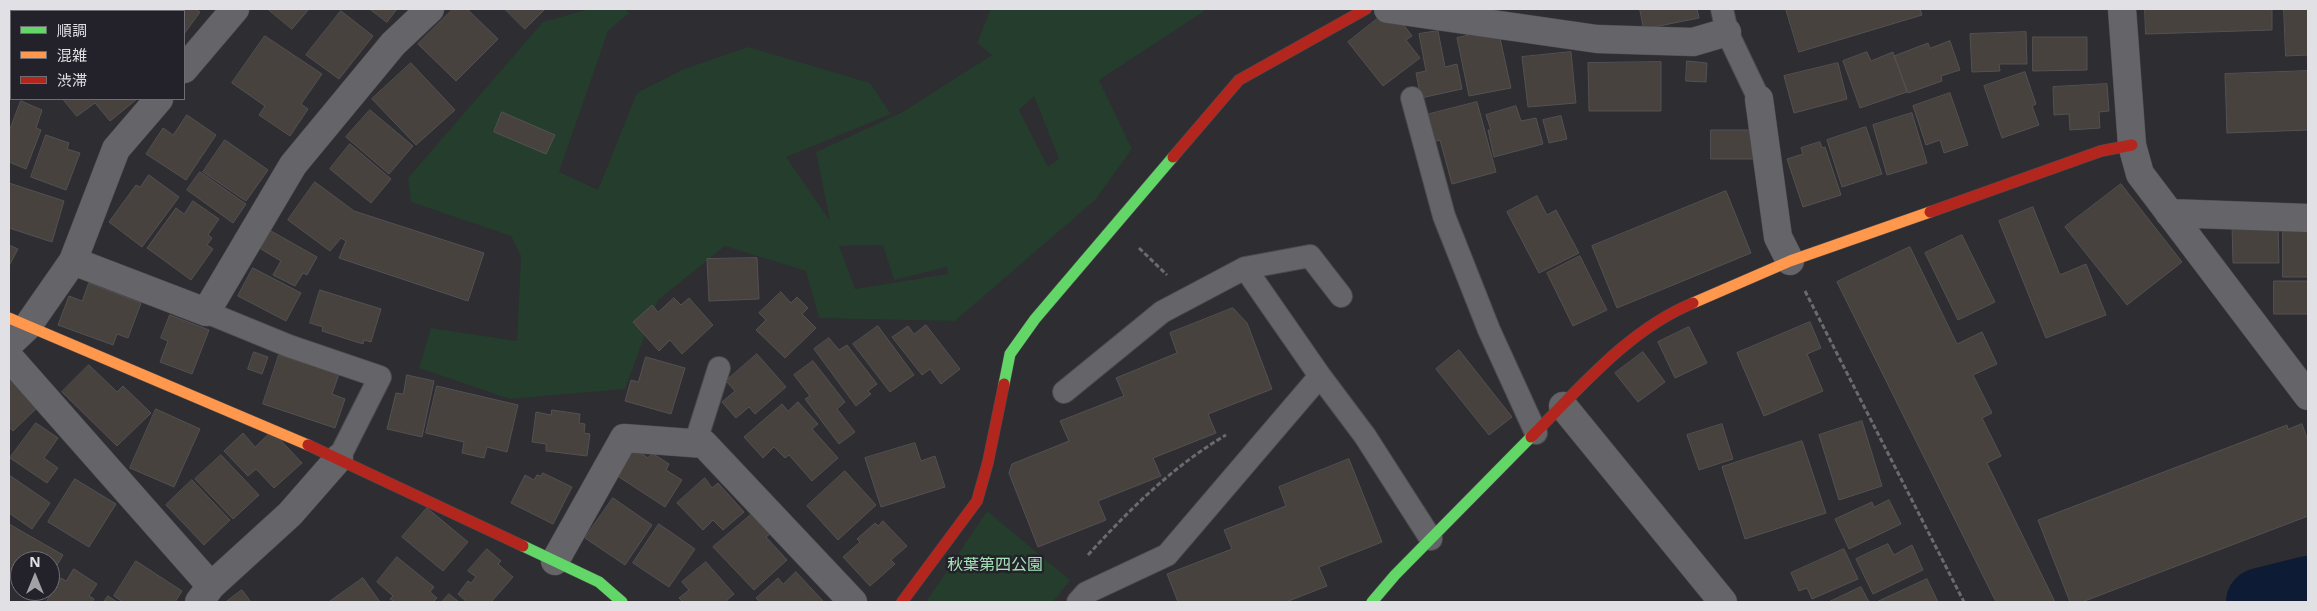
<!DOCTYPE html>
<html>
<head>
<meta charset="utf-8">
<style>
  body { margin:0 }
  #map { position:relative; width:2317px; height:611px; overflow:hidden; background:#2e2d31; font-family:"Noto Sans","Noto Sans JP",sans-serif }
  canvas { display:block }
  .frame { position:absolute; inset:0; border:10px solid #e1e0e5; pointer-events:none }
  .legend { position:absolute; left:10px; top:10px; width:175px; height:90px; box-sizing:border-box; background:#232129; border:1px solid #6f6d74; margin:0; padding:6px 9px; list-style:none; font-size:15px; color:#e1e0e5 }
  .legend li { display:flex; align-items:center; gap:10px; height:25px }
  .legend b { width:25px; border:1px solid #6f6d74 }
  .north { position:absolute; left:10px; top:551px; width:50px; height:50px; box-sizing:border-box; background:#232129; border:1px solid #6f6d74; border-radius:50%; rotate:0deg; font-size:14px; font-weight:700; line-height:20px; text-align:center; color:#e1e0e5 }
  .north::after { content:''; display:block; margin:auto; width:18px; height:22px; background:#a2a1a6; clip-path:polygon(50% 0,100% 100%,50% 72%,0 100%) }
</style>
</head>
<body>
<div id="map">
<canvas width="2317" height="611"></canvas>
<div class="frame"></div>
<ul class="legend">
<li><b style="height:6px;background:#63d668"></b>順調</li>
<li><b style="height:6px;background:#ff974d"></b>混雑</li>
<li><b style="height:6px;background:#b3261e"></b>渋滞</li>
</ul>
<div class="north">N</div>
</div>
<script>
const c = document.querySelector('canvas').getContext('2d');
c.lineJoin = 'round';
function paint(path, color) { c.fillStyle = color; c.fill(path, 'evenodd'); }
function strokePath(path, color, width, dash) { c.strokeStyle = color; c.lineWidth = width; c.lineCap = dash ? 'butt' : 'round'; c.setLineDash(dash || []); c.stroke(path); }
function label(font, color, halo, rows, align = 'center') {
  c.font = font + ' "Noto Sans","Noto Sans JP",sans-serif'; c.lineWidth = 5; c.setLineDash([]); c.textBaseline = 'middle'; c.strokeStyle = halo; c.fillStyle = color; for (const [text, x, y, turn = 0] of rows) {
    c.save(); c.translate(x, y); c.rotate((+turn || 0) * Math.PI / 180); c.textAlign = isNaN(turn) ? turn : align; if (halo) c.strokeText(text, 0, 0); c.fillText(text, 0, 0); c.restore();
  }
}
paint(new Path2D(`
  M9,9H119L117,11H11V90L9,92Z
  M589,9H625L629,13L608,31L559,172L598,190L637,93L684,69L748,47L870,83L891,114L786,157L830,221L816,152L901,113L992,55L977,43L991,9H1204L1203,12L1099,80L1132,149L1095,200L955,321L819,318L806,271L725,246L658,300L625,389L510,399L419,368L431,328L517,341L521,256L511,236L411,202L408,178L543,22ZM1034,96L1059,159L1048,167L1019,110ZM883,245L894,280L947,267L948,274L855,289L839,246Z
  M987,511L1070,580L1053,602H926Z`), '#243d2c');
strokePath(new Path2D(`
  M2260,602L2308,590`), '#0e1b34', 68);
const building = new Path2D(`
  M147,9H195L200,12L184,34V11H145Z
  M268,9H309L292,29Z
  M370,9H397L387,22Z
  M453,9H467L498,39L456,81L418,44Z
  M505,9H545L525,29Z
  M1640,9H1697L1699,18L1644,29Z
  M1786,9H1920L1922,15L1799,52Z
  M2145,9H2272V30L2146,34Z
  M2284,9H2308V55L2286,56Z
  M341,11L373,36L339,79L306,55Z
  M1385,13L1394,24L1400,20L1412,36L1406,40L1420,58L1383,86L1348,42Z
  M1498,29L1511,88L1469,96L1457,38Z
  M1438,31L1445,67L1457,64L1462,89L1421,98L1416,73L1426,71L1419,34Z
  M2026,32L2027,64H1999L2000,71L1972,72L1970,34Z
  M265,36L322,74L301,104L308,109L290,136L259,115L265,106L232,83Z
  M2033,37H2087V70L2033,71Z
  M1950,41L1960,70L1941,76L1942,81L1908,93L1894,56L1928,43L1930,48Z
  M1571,52L1576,103L1528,107L1522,57Z
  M1867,52L1871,61L1893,52L1907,92L1860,108L1843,61Z
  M1687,61L1707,63L1706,82L1686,81Z
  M1661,62V111H1589L1588,63Z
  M411,63L455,110L416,145L372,99Z
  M1838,63L1847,99L1794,113L1784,76Z
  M2308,71V130L2227,133L2225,74Z
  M2025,72L2036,104L2032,106L2039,125L2002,138L1984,86Z
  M2107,84L2109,111L2099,112L2100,128L2070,130L2069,114L2054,115L2053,87Z
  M1950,93L1968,145L1944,153L1940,140L1926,145L1913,106Z
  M63,99H137L110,121L95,103L77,116Z
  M21,101L42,110L36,128L41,130L26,169L9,162V132Z
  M1477,102L1496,172L1452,184L1440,140L1433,142L1426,115Z
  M1516,106L1521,121L1536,118L1543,144L1494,157L1488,130H1491L1486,115Z
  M370,110L413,146L389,174L346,137Z
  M502,112L555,135L546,154L494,132Z
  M1912,113L1927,163L1887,175L1873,125Z
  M187,115L216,135L186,180L146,154L163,128L173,135Z
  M1561,116L1567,139L1549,143L1543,120Z
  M1866,127L1882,174L1842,187L1827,140Z
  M1711,130H1758V159H1711Z
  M46,135L69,143L67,149L80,153L66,190L31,177Z
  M225,140L268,170L246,201L203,172Z
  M1820,142L1822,148L1825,147L1841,195L1803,207L1787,159L1803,154L1801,148Z
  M350,144L391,179L371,203L330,169Z
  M200,172L246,204L233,223L187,190Z
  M149,175L179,197L142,247L109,222L136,185L140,187Z
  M315,182L354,211L484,253L468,301L339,258L346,241L341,238L330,251L288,220Z
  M9,183L64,201L52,242L9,228Z
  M2121,184L2182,262L2127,305L2065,227Z
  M1726,191L1751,253L1617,308L1592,246Z
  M1537,196L1547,215L1556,210L1579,253L1539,273L1507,212Z
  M193,201L219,219L208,235L212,238L207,245L213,249L191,280L147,248L176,208L184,214Z
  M2033,207L2060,275L2086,264L2106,315L2046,338L1999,221Z
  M2278,224L2279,263H2233L2232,225Z
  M2283,229H2308V277H2283Z
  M271,231L317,257L307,275L303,273L295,286L273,275L281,261L261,249Z
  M1962,235L1995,302L1958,320L1925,253Z
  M9,245L18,249L9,266Z
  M1910,247L1957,344L1982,332L1997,364L1973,375L1992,413L1982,418L2001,456L1987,463L2055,602H1996L1837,282Z
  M1580,256L1607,310L1573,326L1547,273Z
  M757,258L759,299L709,301L707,259Z
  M253,268L301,293L286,321L238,296Z
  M2274,281H2308V314H2274Z
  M89,283L141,303L128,338L117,334L113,345L58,325L69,296L82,301Z
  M320,290L381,309L371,342L364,340L363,344L322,331L323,327L310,323Z
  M781,292L791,303L797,297L808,308L802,314L816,328L785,358L756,330L766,320L759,313Z
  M674,298L681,305L689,298L713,325L682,354L670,340L659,351L633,322L652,305L658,312Z
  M1233,308L1247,323L1272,389L1208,414L1216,433L1153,458L1161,476L1098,501L1106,520L1038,547L1009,473L1012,464L1069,441L1060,421L1124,396L1116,378L1177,353L1170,333Z
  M170,315L209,330L192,374L160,362L168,341L161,338Z
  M1810,322L1821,348L1807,354L1823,391L1764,416L1737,353Z
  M926,325L960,369L941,384L930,369L922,375L892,337L908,326L914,334Z
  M878,326L914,375L890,392L853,344Z
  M1689,327L1707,363L1675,378L1658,342Z
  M829,338L839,350L847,345L877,384L868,391L871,394L856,406L814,349Z
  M1459,350L1512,417L1489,435L1436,369Z
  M254,352L268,357L262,374L248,369Z
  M1643,352L1665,382L1638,402L1615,373Z
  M757,354L786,387L755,414L749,407L736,418L722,402L735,391L726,381Z
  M279,355L339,374L332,394L345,399L335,428L263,404Z
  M646,357L685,368L671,414L625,401L631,380L638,382Z
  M813,361L845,402L837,409L855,432L839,444L805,399L810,396L794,375Z
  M89,365L117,392L123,386L151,413L117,446L62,392Z
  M9,374L40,405L13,431L9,427Z
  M407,375L434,381L422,437L387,429L396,393L403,394Z
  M437,386L518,405L507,452L487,447L484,458L462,453L464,442L426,433Z
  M798,402L818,424L812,429L838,458L812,481L789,455L785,458L774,447L763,458L744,437L782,404L788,411Z
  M156,409L200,429L174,487L130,468Z
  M552,410L580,414L579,423L585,424L584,433L590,434L587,456L546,451V444L532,442L536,412L551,415Z
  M1862,421L1882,486L1839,500L1819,435Z
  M36,423L58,438L44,458L58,468L47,483L10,458Z
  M1722,424L1733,459L1699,470L1687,435Z
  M2302,424L2308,441V516L2082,602H2070L2038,520L2287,425L2288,429Z
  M272,431L302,463L274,488L256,469L248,476L224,451L243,433L255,447Z
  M1802,441L1826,513L1745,539L1722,467Z
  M915,443L921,461L935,456L945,487L881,507L865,458Z
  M634,448L648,458L652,453L669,464L666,470L682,480L665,507L616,475Z
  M221,455L259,495L233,519L195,479Z
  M1349,459L1382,542L1319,567L1327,586L1286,602H1178L1167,574L1232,549L1224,530L1286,506L1279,487Z
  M845,471L876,505L838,540L807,506Z
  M543,473L572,487L553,524L511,503L525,475L534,480L537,475L541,476Z
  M9,475L50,503L32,529L9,513Z
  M705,478L712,488L718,483L744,512L723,530L713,520L703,530L677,503Z
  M75,479L116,504L89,547L48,522Z
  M192,480L230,520L204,545L166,505Z
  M613,498L652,525L625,565L585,538Z
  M1889,500L1901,524L1849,549L1835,519L1872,502L1874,507Z
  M427,508L468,542L443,571L402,537Z
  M752,514L770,534L766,537L787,560L754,590L713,547Z
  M883,521L907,546L891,560L895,564L870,586L843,557L860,542L857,539L875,523L878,526Z
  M9,524L63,555L50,577V561H20V584L9,577Z
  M659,524L695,549L669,587L633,563Z
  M1888,544L1894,555L1912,545L1923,570L1873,594L1856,559Z
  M487,549L501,561L498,564L513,577L491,602H467L458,594L468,581L471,583L476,577L468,571Z
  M1844,549L1858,579L1812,599L1807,588L1799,591L1791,573Z
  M397,557L434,587L430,592L437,598L433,602H395L390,599L393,596L377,582Z
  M136,561L182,591L175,602H123L114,596Z
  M706,562L734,594L725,602H683L679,598L689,590L682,582Z
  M74,569L97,584L89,596L94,599L92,602H46L61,578L66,581Z
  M796,572L824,602H760L756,598L778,578L783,584Z
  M363,578L380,602H329Z
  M1927,579L1938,602H1877Z
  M1861,587L1869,602H1829Z
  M242,590L251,602H226Z
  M449,594L459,602H442Z
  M108,596L117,602H104Z`);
paint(building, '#48423f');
strokePath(building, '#535152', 1);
const lane = new Path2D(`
  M1722,9L1727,32L1759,99
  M1412,98L1444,216L1489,330L1536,433
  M1245,268L1320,376L1365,436L1431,539
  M206,312L289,346L380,377L339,458
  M1064,392L1162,312L1245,268L1310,256L1341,296
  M695,444L719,368
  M1078,602L1086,593L1167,555L1320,376`);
const street = new Path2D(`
  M1388,9L1597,39L1693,42L1727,32
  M2122,9L2132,145L2140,174L2308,396
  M184,69L235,9
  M1759,99L1778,237L1790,261
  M2169,213L2308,218
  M73,261L206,312L293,165L393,44L430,9
  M9,344L27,327L73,261L116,149L159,99
  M9,357L211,586L199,602
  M1563,406L1723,602
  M555,561L624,438L704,444L853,602
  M211,586L290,514L339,458`);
const fast = new Path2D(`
  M1004,384L1010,354L1035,319L1173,157
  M523,546L599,582L622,602
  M1372,602L1395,575L1531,437`);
const slow = new Path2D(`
  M1693,303L1790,261L1930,212
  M9,318L308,445`);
const jam = new Path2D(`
  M1173,157L1239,80L1366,9
  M1930,212L2101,151L2132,145
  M1531,437C1580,388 1628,330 1693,303
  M308,445L523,546
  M902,602L977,501L988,462L1004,384`);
strokePath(lane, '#4b4a4e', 24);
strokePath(street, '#4b4a4e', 29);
strokePath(fast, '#4b4a4e', 12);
strokePath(slow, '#4b4a4e', 12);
strokePath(jam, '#4b4a4e', 12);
strokePath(new Path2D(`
  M1139,248L1167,275
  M1805,291L1964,602
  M1088,555C1129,510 1173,466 1226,435`), '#6b6b6d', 3, [5, 2.5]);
strokePath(lane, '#656468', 22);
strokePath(street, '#656468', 28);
strokePath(fast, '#63d668', 11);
strokePath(slow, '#ff974d', 11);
strokePath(jam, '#b3261e', 11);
label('16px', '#a6e3b7', '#232129', [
  ["秋葉第四公園",995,565]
]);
</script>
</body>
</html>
